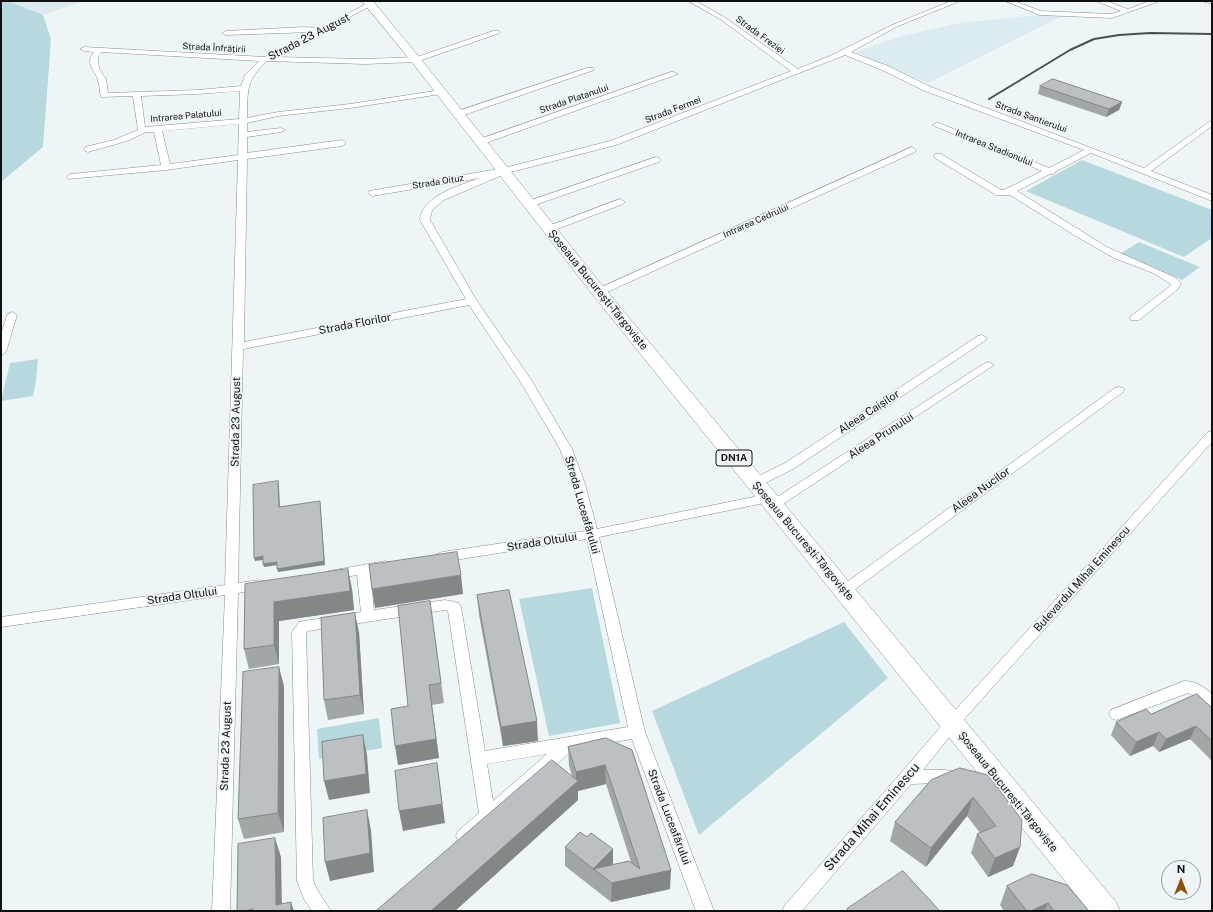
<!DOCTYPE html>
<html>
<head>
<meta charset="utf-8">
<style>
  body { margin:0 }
  #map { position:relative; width:1213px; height:912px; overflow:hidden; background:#eef5f6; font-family:"Public Sans",sans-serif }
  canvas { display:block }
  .frame { position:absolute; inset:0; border:2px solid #0f1111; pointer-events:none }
  .north { position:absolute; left:1161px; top:860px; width:40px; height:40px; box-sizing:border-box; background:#eef5f6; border:1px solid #959a9a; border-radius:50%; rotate:0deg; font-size:11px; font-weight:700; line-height:16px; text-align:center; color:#0f1111 }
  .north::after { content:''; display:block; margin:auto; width:14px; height:18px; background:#8b5208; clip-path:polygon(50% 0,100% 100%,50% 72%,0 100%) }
</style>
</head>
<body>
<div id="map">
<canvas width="1213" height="912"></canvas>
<div class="frame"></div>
<div class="north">N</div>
</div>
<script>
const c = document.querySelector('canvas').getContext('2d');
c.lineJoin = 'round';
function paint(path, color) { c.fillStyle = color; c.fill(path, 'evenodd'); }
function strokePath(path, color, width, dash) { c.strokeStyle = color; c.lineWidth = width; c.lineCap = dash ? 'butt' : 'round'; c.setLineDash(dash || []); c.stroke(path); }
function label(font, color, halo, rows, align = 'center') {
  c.font = font + ' "Public Sans",sans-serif'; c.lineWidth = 3.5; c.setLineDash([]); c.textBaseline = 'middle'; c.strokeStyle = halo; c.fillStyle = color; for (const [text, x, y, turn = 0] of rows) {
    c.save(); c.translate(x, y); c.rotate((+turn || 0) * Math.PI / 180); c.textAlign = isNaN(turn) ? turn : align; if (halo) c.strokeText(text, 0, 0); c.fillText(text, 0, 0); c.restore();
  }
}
paint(new Path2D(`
  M8,1H83L43,15Z
  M1038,15H1064L928,83L867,58L865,56L856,52L902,36L960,23Z`), '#dcebef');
paint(new Path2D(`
  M1,1H8L43,15L51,39L43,147L1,182Z
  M1082,160L1212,210V238L1184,257L1026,191Z
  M1139,242L1200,267L1182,280L1120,254Z
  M38,359L36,380L33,396L1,401L10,363Z
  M592,588L620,723L549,736L519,599Z
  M844,622L888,678L699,835L652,711Z
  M379,718L382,748L319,759L317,729Z`), '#b8d8e0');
const minor = new Path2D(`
  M688,1H696L724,17L798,69L832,55L892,25L951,1H960L896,27L851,52L888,66L931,87L1144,168L1212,120V126L1151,171L1212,195V201L1091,153L1055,172L1054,174H1050L1017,191L1107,247L1174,277L1181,283L1178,289L1139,320H1131L1130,318L1131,316L1169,287L1171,284L1153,273L1114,258L1074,235L1010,195H996L935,158L934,156L935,154H941L1001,190H1004L1042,171L932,125L936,123H939L1049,168L1084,150L925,91L882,70L845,55L616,145L507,173L444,200L432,210L430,220L477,301L532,381L572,449L585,484L597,529L768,494L772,495L774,499L985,363L989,362L994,365L777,508L773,509L769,508L767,505L769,502L599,537L645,732L714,911H696L632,739L574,749L470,841L464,843L458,841L456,836L458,831L479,813L448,611L445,610L308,631L306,633L313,881L318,891L331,911H312L304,899L297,881L292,632L299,622L304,621L361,612L357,575L334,579L329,577L327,574L329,571L385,561L390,563L392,566L390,569L370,573L374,610L445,600L459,603L461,607L485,751L628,727L587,539L442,562L437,560L435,557L437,554L442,552L585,531L573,484L560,449L520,381L469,305L243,349L238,583L260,580L265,582L267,585L265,588L238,593L230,911H212L225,595L1,627V617L225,585L238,160L166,170L68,179L67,177L68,175L71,174L161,165L154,132H146L127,141L88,152L85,151L84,149L85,147L114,140L138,130L133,96L101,97C99,92 100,86 98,81C96,70 84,65 94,52L84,51L80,49L84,47L265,57L312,32L226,35L222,33L226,31L304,27L320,28L370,2L373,4L372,5L275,57L365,59L417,57L493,31H499L500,33L416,62L365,64L267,61C245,81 248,90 247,118L278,112L350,104L441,90L445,92L441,94L350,108L278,116L247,123V132L281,128L285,130L281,132L247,137V153L342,140L346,143L342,146L247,159L244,342L466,299L420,220C421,196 461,185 480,178L372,196L368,193L369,191L504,168L610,141L791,71L720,19ZM101,52L259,61L245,75L241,86L198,90L108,93L106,79L99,69L98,57ZM240,91L239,119L145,127L141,96L198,94ZM239,124L238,155L170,164L162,131ZM547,754L493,801L487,764Z
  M1005,1H1014L1041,11L1111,14L1121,11L1096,1H1106L1128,9L1150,1H1160L1112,18L1040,15Z
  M1204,1H1212V4L1205,2Z
  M587,68H593L594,70L461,116H458L454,114L455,112Z
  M671,72H674L678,74L483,144L480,145L476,142L477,140Z
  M912,147L916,150L915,152L603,294L599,295L594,292L595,290Z
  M656,157L659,158L660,160L659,162L532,206L529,207L524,204L526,202Z
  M620,199L625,202L623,204L552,231L549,232L544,229L546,227Z
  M12,312L17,315L6,352L1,355V334L7,315Z
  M982,335L987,338L986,340L793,469L759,486H751L749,483L751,480L785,463L978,336Z
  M1119,387L1123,388L1125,390L1123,392L850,593L845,595L840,593L838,590L840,587L1115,388Z
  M1212,431V442L958,726L923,770H945L964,773L966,778L964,783L958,785L938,783L911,784L802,911H782L785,905L901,773L948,718L1208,432Z
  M1184,681C1195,681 1203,686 1211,693L1212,709C1203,706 1198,696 1188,693L1116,720L1111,718L1109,714L1111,710Z`);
const primary = new Path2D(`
  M362,1H373L419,57L605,289L1116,902L1120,911H1089L593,295L411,61Z`);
strokePath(minor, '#868c8d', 1);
strokePath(primary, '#868c8d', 1);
paint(minor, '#fff');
paint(primary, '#fff');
strokePath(new Path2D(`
  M989,99L1070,50L1094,39L1119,35L1150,33L1212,34`), '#4b4e4e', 2);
paint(new Path2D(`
  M1040,86L1122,102L1119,110L1106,117L1038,94Z
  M245,584L352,589L354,610L279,621V664L249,669L244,649Z
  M477,595L538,741L503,746L479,615Z
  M430,601L444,703L432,705L439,758L398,765L408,706Z
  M359,632L364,714L328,720L324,700Z
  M284,686V832L244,839L238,819Z
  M1212,708V761L1190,739L1159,752L1153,746L1130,756L1111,735L1116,722L1151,714Z
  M606,738L670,889L611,902L565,866V847L613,865L631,862L606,784L578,791V800L455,911H376L572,776L569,766L568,747Z
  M960,768L1020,847L1013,866L988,877L971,853L977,834L980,833L967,816L926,867L890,841L895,822Z
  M1007,886L1089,911H1004L1000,905Z`), '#a1a6a7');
paint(new Path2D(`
  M1122,102L1119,110L1106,117L1109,109Z
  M278,481L279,484L280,510L279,507Z
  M320,501L325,565L278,572L277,569Z
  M263,556V560L255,561L254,558Z
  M277,562L278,565L264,567L263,564Z
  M348,569L352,589L354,610L279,621V664L274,645V602Z
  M461,575L463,594L375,608L372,589Z
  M355,613L359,632L364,714L360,695Z
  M279,667L284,686V832L278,813Z
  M429,685L439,758L398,765L395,746Z
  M537,721L538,741L503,746L501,727Z
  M1196,726L1190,739L1159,752L1166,739Z
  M1159,732L1153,746L1130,756L1136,742Z
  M363,735L367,755L370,793L329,800L324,781Z
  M437,763L445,823L403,831L399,811Z
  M605,765L606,784L578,791V800L455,911H431L576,782V772Z
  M973,797L967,816L926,867L931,848Z
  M367,810L371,830L374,872L330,881L325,862Z
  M275,838L281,857L282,911L276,905Z
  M1020,847L1013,866L988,877L995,858Z
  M613,849V868L593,869Z
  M671,870L670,889L611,902L612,883Z
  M291,902L294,911H291Z
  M1048,903L1044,911H1031Z
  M253,909L254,911H244Z`), '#838788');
const building = new Path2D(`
  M1053,79L1122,102L1109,109L1040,86Z
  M278,481L279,507L320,501L324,561L277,569V562L263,564V556L254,558L253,485Z
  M457,552L461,575L372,589L369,565Z
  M348,569L350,591L274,602V645L244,649L245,584Z
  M509,590L537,721L501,727L477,595Z
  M430,601L441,683L429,685L436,739L395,746L391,709L408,706L398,606Z
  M355,613L360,695L324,700L321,618Z
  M279,667L278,813L238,819L243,672Z
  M1197,694L1212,708V741L1196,726L1166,739L1159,732L1136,742L1116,722L1146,709L1151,714Z
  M363,735L366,774L324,781L322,742Z
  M606,738L632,750L671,870L612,883L565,847L580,832L587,837L591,833L613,849L593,869L629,861L640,869L605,765L576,772L568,747Z
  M552,760L578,781L431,911H376Z
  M437,763L442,804L399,811L395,771Z
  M960,768L988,775L1022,820L1020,847L995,858L977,834L996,826L973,797L931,848L895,822L931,780Z
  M367,810L370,853L325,862L323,818Z
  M275,838L276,905L291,902V911H253V909L244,911H237L238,844Z
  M903,871L939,910L937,911H849L847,909Z
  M1032,874L1067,885L1089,911H1054L1048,903L1031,911H1027L1007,886Z`);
paint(building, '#bbc1c2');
strokePath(building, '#838788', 1);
label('9px', '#0f1111', '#eef5f6', [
  ["Strada Freziei",760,35,36],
  ["Strada Înfrățirii",214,48,3],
  ["Strada Platanului",574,99,-19],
  ["Strada Fermei",673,110,-21],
  ["Intrarea Palatului",186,116,-5],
  ["Strada Șantierului",1031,117,20],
  ["Intrarea Stadionului",994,148,22],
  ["Strada Oituz",438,182,-9],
  ["Intrarea Cedrului",756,221,-24]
]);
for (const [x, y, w] of [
  [734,458,36]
]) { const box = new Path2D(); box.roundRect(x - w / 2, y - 8, w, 16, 3); c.fillStyle = '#eef5f6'; c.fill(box); strokePath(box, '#0f1111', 1); }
label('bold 10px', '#0f1111', null, [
  ["DN1A",734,458]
]);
label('11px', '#0f1111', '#eef5f6', [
  ["Strada 23 August",309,37,-27],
  ["Șoseaua București-Târgoviște",598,290,51],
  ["Strada Florilor",355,324,-11],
  ["Aleea Caișilor",869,412,-33],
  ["Strada 23 August",236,422,-89],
  ["Aleea Prunului",881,436,-33],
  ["Aleea Nucilor",981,490,-36],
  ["Strada Luceafărului",582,505,74],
  ["Șoseaua București-Târgoviște",803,541,50],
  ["Strada Oltului",542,542,-9],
  ["Bulevardul Mihai Eminescu",1082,579,-48],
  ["Strada Oltului",182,596,-8],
  ["Strada 23 August",226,746,-88],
  ["Șoseaua București-Târgoviște",1008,792,51],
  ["Strada Luceafărului",669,817,69]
]);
label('13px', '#0f1111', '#eef5f6', [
  ["Strada Mihai Eminescu",872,817,-49]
]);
</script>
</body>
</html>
